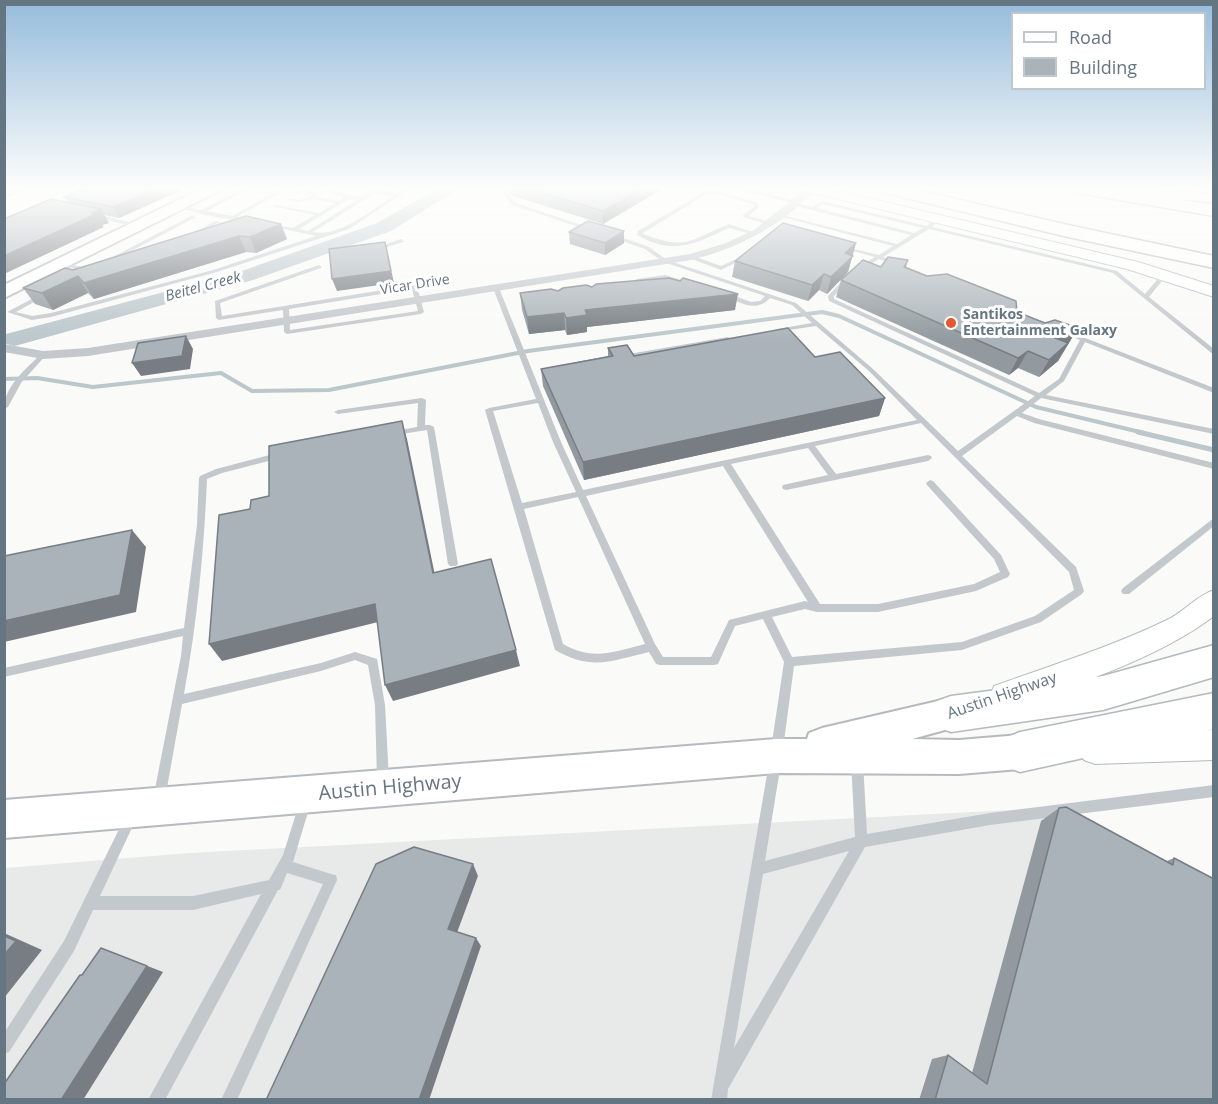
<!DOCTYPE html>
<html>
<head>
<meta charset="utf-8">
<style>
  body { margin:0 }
  #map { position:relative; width:1218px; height:1104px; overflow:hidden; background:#fafaf8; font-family:"Open Sans",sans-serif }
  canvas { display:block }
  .frame { position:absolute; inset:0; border:6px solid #657683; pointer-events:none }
  .legend { position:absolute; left:1011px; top:12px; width:195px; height:78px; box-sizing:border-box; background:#fff; border:2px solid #c1c8cd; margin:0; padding:8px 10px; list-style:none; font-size:18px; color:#657683 }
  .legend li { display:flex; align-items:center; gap:12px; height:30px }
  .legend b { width:30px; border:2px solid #c1c8cd }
</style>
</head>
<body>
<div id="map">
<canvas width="1218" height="1104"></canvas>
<div class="frame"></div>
<ul class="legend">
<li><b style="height:8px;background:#fff"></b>Road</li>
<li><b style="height:16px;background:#aab3b9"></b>Building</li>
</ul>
</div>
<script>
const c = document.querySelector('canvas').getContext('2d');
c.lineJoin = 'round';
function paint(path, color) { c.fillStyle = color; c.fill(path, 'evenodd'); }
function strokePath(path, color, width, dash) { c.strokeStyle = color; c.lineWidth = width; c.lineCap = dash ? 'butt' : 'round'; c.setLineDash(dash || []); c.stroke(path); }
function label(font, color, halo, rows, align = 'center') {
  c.font = font + ' "Open Sans",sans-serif'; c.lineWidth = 6; c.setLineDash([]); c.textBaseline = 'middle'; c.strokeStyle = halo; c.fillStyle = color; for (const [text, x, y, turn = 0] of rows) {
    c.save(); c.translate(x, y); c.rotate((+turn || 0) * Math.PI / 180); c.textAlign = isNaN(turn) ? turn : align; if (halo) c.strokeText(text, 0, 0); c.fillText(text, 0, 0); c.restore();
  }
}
paint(new Path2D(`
  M1049,808L1213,1099L5,1100V868L189,853Z`), '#e8e9e9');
strokePath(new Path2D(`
  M4,379L37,378L93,387L221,373L252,391L329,390L528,351L822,312L839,316L1036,407L1144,433`), '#bbc7cb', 4);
strokePath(new Path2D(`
  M1138,432L1214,450`), '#bbc7cb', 5);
paint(new Path2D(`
  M439,188H460L391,231L253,280L22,344L14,346L4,343L6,334L239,272L377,223Z`), '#bbc7cb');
const secondary = new Path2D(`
  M803,188H826L1138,262L1214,286V297L1127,269L805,191Z
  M1073,188H1129L1214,194V202L1079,192Z
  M1214,590V616C1156,660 1073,685 1005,710L994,706L990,696L994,686C1052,665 1111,647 1167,620C1184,612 1196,596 1214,590Z
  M1214,730V760L1095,764L1084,760L1079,749L1084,738L1095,734Z`);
const primary = new Path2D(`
  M203,188H221L219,191L4,298V285Z
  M951,698L963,703L968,714L963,725L912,739L959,740L1020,735L1033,740L1038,752L1033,764L1020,769L959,774L776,773L4,838V800L776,739H807L809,733L822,728Z`);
const motorway = new Path2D(`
  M878,188H908L1068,225L1214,256V268L1068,237L881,192Z
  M1070,188H1107L1214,205V216L1078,193L1072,192Z
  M1214,645V677L1103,710L951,732L937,727L931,714L937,701L951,696L1103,676Z
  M1214,693V729L1020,772L1005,766L999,752L1005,738L1020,732Z`);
strokePath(secondary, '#b3babf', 2);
strokePath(primary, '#b5babe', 4);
strokePath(motorway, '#b4b9bd', 3);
paint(new Path2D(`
  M245,188H250L207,211L232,216L283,188H288L237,217L249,220L250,221L247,223L201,214L174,206L176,205L201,210Z
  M313,188H319L361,197L370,192L354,189L352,188H362L397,193L406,188H411L349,229L217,272L51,317L32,320L7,312L43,293L46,295L45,296L16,312L32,316L51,313L213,270L316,236L270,226L273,224L293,228L315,215L276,207H274V205L319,213L335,203L313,199L298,202L286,199L288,198L298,200L311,197L312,194L301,191V189L317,192L316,197L339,201L344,197ZM375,193L394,196C373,209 339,238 313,232ZM349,199L357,200L308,231L299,229Z
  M499,188H503L516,203L593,229L588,230L512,205Z
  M738,188H744L798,201L797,203L812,207L822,201L927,226L935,217H939L940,218L932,227L1117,271L1145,294L1162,274H1166V276L1149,297L1214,349V355L1113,273L929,229L883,257L920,272V274H916L879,259L859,271L857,270V268L875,257L842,248V246L879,255L893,246L778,216V214L897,244L911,235L792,205L793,203L738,189ZM823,204L923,228L914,233L817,208Z
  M715,191L757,202L759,207L749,216L773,223L770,225L743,217V215L754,207L753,204L715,193L707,194L643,233V234C688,251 689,240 729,224L755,233V235L729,228C695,244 674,256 637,235L638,231L704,192Z
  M97,214L140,225L141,226L138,228L95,217L94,216Z
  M191,216L196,217L110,262L105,261Z
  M215,221L220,222L197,235L192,234Z
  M612,234L649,247L667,260L796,303L873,369L958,451L1035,396L829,301L828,296L844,279L849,280L834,296V299L1039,393L1059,379L1080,340L1060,332L1059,331L1062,329L1214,388V393L1085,342L1064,381L1046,395L1214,429V434L1041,398L1022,413L1039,419L1214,463V469L1034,423L1017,416L962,456L1076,567L1084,591L1082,594L1041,622L962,650L794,666L783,749L781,753L777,754L773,753L771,749L784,662L763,619L735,626L718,664L714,665H660L656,664L649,652C611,661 592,671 555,650L485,410L489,408L536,399L493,288L496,286L499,288L561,442L583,490L917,420L869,371L816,326L775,332L774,331L777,329L812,323L792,305L770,298C756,313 741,303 725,296V294L727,293L751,302L760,301L765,296L663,262L645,249L610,237V235ZM538,403L553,442L576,492L522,503L493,411ZM921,423L1069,572L1074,590L1035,616L962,642L792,657L772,617L805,609L817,612H878L976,591L1008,577L1010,574L1001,555L933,481L930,480L926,483L927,485L994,559L1000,572L974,584L878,604H820L731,464L808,448L828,475L783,485L782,487L783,489L786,490L928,461L932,458L931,456L928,455L836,474L815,446ZM723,466L808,602L805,601L729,620L711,657H663L655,644L586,496ZM578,497L645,644C614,652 593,661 563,644L524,509Z
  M401,239L404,241L403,242L375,251L372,249Z
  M689,256H693L721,266L734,260L737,262L721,270L689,258Z
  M61,262L90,269L91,270L88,272L59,265V263Z
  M319,265L322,267L321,268L220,303L222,316L414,285L417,287L424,312L421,314L287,334L284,332L283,310L219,320L216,318L215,301ZM412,289L418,311L290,330L289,309Z
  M665,275L694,284L691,286L665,279L637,283L634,281L637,279Z
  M728,337L731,339L730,340L623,359L620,357L623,355Z
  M43,353L46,355L21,383L8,407L4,409C4,386 26,369 41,354Z
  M422,398L426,400L425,425H430L434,427L458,564L456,566H450L448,564L427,430L395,435L391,433L395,431L417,427L418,403L338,414L334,412L338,410Z
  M281,452L285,455L284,457L222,473L207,479C204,551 197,623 184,694L321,663L355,652L377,659L385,705L389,780L387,784L383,786L379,784L377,780L375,705L368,665L355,660L321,671L182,704L165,799L163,803L159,805L155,803L153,799L181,656L183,636L4,677V668L184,628L197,525L199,478L200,476L216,469Z
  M1214,518V526L1129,594H1123L1121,591L1123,588Z
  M857,756L861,757L863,761L867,834L990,813L1214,785V797L990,825L865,847L728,1089L727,1100H711L769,763L771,759L775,757L779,759L781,763L765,861L855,837L851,761L853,757ZM849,851L734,1048L763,874Z
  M305,796L309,798L311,802L293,862L331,874L336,875L337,880L237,1100H221L323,884L287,873L280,890H278L165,1100H148L261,894L193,910H93L74,951L9,1052L4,1054V1033L64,941L127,813L131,811L135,813L137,817L100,896H193L269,880L283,855L301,798Z`), '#c3c8cc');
paint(new Path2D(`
  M17,188H30L4,199V192Z
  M807,188H817C783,225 739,248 691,260L88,356L43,359L4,352V344L43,351L88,348L690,254L726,243L754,230Z`), '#c3c8cc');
paint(secondary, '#fff');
paint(primary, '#fff');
paint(motorway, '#fff');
paint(new Path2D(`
  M186,188L119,218L104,215L109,223L102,225L104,227L68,202L64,197Z
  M508,188H576L592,192L664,188L603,224L513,196L508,191Z
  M246,216L287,239L256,253L246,252L94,299L88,293L53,310L35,304L23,288L73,270Z
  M569,232L624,243L605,255L570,244Z
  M856,243L848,272L827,294L819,290L808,301L732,277L735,261Z
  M908,260L906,268L1045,323L1078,328L1058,361L1039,377L1018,368L1009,375L836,297L841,280L881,267Z
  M592,287L735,310L587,327V332L567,335L565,330L529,334L522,310L520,293L558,291Z
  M608,348L634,356L815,357L885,398L879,416L584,480L543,386L541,369L608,356Z
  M1059,808L1167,861L1174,858L1214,1100H919L932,1059L948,1055L972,1073L1041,821Z`), '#929a9f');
paint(new Path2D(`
  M159,188H186L119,218L113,207Z
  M644,188H664L603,224V211Z
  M101,209L109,223L102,225L104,227L4,274V256Z
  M281,224L287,239L256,253L250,237Z
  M624,231V243L605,255V243Z
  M239,236L246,252L94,299L84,283Z
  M385,242L394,283L337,291L332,279Z
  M856,243L848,272L827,294L831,277L845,253Z
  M824,274L819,290L808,301L812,285Z
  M78,276L88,293L53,310L42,293Z
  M738,294L735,310L587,327V332L567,335L566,318L585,310Z
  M564,313L565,330L529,334L527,317Z
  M1078,328L1058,361L1039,377L1049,360L1053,337Z
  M186,336L193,349L190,369L141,376L132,363Z
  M1028,351L1018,368L1009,375L1018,358Z
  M885,398L879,416L584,480L583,462Z
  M402,421L407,439L438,590L433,573Z
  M132,530L146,547L136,612L4,642V621Z
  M375,604L382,621L222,661L209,644Z
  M516,650L520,666L393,701L385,685Z
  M473,864L478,876L455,938L448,929Z
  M4,933L42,950L4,998Z
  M476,938L481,946L429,1100H419Z
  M101,948L163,972L83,1100H61Z`), '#777d82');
const building = new Path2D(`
  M86,188H159L113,207L64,197Z
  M525,188H576L592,192L600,188H644L603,211Z
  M51,199L101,209L92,213L96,214L4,256V219Z
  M246,216L281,224L250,237L239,236L84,283L78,276L42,293L23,288L65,268L73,270Z
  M588,221L624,231L605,243L569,232Z
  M783,223L856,243L845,253L853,256L831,277L824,274L812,285L735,261Z
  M385,242L391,271L332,279L329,249Z
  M888,257L908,260L904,267L927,276L947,274L1016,301L1017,312L1045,323L1055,320L1078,328L1053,337L1068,343L1049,360L1028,351L1018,358L841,280L863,260L881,267Z
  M669,278L680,281L683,278L738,294L585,310L587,315L566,318L564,313L527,317L520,293L551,289L558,291L563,288L586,285L592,287L596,284Z
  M788,328L815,357L840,352L885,398L583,462L541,369L613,356L608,348L627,345L634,356Z
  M186,336L182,356L132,363L138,343Z
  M402,421L433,573L491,559L516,650L385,685L375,604L209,644L219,515L250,509L251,500L269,496V446Z
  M132,530L120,595L4,621V556Z
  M1066,807L1173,865L1174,858L1214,879V1100H935L948,1055L987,1084L1059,808Z
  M414,847L473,864L448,929L476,938L419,1100H266L376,864Z
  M4,936L16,941L4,955Z
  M101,948L147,966L61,1100H4V1084L80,975H82Z`);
paint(building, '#aab3b9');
strokePath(building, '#777d82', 1.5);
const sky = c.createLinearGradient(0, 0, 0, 342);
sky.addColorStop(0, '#96bcdc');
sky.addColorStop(0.55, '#fdfdfc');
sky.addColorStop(1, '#fdfdfc00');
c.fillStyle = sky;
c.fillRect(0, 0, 1218, 342);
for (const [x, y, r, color] of [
  [951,323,6,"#e4572e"]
]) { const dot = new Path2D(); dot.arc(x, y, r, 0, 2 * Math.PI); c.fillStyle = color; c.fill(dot); strokePath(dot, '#fff', 2); }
label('14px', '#657683', '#fff', [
  ["Vicar Drive",415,285,-9]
]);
label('bold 14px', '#657683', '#fff', [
  ["Santikos",963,315],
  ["Entertainment Galaxy",963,331]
], 'left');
label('italic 15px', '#60757c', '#fff', [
  ["Beitel Creek",203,287,-15]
]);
label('16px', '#657683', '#fff', [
  ["Austin Highway",1002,696,-19]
]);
label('20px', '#657683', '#fff', [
  ["Austin Highway",390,788,-5]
]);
</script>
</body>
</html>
